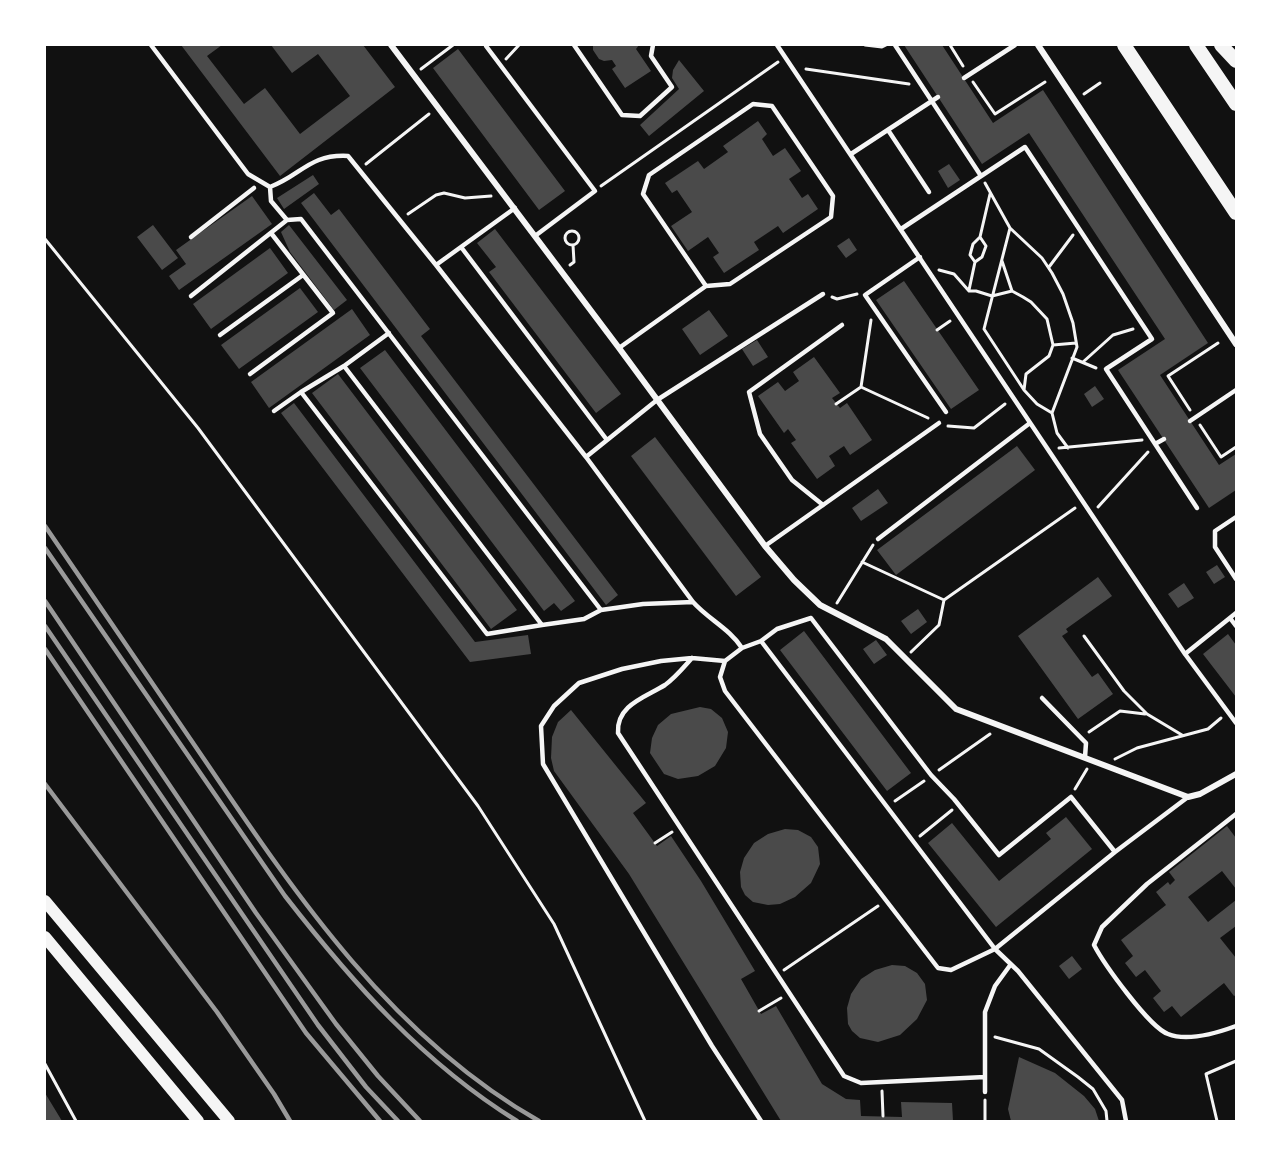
<!DOCTYPE html>
<html>
<head>
<meta charset="utf-8">
<style>
  body { margin:0 }
  #map { position:relative; width:1281px; height:1166px; overflow:hidden; background:#111; font-family:"Roboto Serif",serif }
  canvas { display:block }
  .frame { position:absolute; inset:0; border:46px solid #fff; pointer-events:none }
</style>
</head>
<body>
<div id="map">
<canvas width="1281" height="1166"></canvas>
<div class="frame"></div>
</div>
<script>
const c = document.querySelector('canvas').getContext('2d');
c.lineJoin = 'round';
function paint(path, color) { c.fillStyle = color; c.fill(path, 'evenodd'); }
function strokePath(path, color, width, dash) { c.strokeStyle = color; c.lineWidth = width; c.lineCap = dash ? 'butt' : 'round'; c.setLineDash(dash || []); c.stroke(path); }
paint(new Path2D(`
  M181,45H222L207,56L244,104L265,88L300,134L350,96L318,54L292,73L271,45H363L395,87L280,176Z
  M593,45H639L636,49L651,71L625,88L612,69L616,66L612,60L604,61L599,59L593,50Z
  M904,45H942L993,123L1043,90L1208,343L1160,375L1219,465L1236,454V490L1209,508L1118,370L1165,339L1029,133L982,164Z
  M458,49L565,191L539,210L433,68Z
  M679,60L704,91L649,136L640,125L679,89L672,78L673,70Z
  M758,121L767,134L762,139L773,156L785,148L801,171L789,179L802,198L808,194L818,209L783,233L778,226L754,242L759,250L724,273L713,257L719,253L708,237L688,251L671,226L692,212L677,190L672,193L665,183L698,161L704,169L728,152L723,146Z
  M949,164L960,180L948,188L938,171Z
  M313,175L319,184L284,209L277,198Z
  M314,193L331,215L339,209L430,329L421,336L618,595L606,605L301,203Z
  M252,196L272,224L179,290L169,276L186,264L176,250Z
  M153,225L178,258L162,270L137,237Z
  M289,225L347,300L334,310L290,252L281,232Z
  M495,229L621,394L596,413L489,272L496,267L477,243Z
  M849,238L857,250L846,258L837,246Z
  M270,248L288,273L211,329L193,304Z
  M904,281L979,390L951,409L876,300Z
  M300,288L318,312L239,369L221,345Z
  M352,309L370,335L269,408L251,382Z
  M709,310L728,336L700,355L682,329Z
  M757,340L768,357L753,366L742,349Z
  M385,350L575,601L561,611L554,603L544,611L360,368Z
  M814,357L840,393L832,398L840,408L847,403L872,440L850,455L844,446L829,456L835,466L817,479L791,443L796,440L788,429L784,433L758,396L778,382L785,391L799,381L793,372Z
  M338,374L517,610L491,629L312,393Z
  M1095,386L1104,399L1092,407L1084,394Z
  M294,403L475,642L528,635L531,654L470,662L281,413Z
  M655,437L761,577L736,596L631,456Z
  M1017,446L1035,470L896,575L877,550Z
  M878,489L888,503L861,521L852,508Z
  M1217,565L1225,577L1214,584L1206,572Z
  M1098,577L1112,596L1066,629L1068,632L1062,636L1092,677L1098,673L1113,694L1078,719L1018,636Z
  M1184,583L1194,598L1178,608L1168,594Z
  M918,609L927,622L911,634L901,621Z
  M804,631L911,773L887,791L780,650Z
  M1228,634L1236,645V697L1203,654Z
  M876,640L887,655L874,664L863,649Z
  M700,707L711,709L722,718L728,732L726,748L715,766L698,776L678,779L664,774L650,753L652,738L658,725L671,714Z
  M571,710L646,803L633,813L657,846L671,836L701,881L755,971L741,979L761,1014L776,1006L822,1084L846,1099L860,1100L861,1116L902,1117L901,1102L952,1103L953,1121H781L629,874L554,771L551,758L552,737L558,722Z
  M1066,817L1092,849L996,927L928,843L952,823L999,881L1051,839L1046,833Z
  M1227,826L1236,838V889L1222,871L1188,897L1208,922L1236,900V926L1220,938L1236,958V995L1234,996L1224,983L1181,1017L1172,1006L1164,1012L1153,998L1161,991L1145,970L1136,977L1125,963L1133,956L1121,940L1166,905L1156,892L1168,882L1170,885L1175,880L1169,872Z
  M785,829L798,830L811,837L818,847L820,864L811,883L795,897L780,904L768,905L753,902L745,895L741,887L740,872L744,858L754,843L768,834Z
  M1072,956L1082,969L1069,979L1059,966Z
  M892,965L905,966L917,973L925,984L927,1000L917,1019L900,1035L878,1042L860,1038L852,1031L848,1024L847,1008L851,994L861,979L875,970Z
  M1019,1057L1055,1073L1084,1096L1095,1109L1099,1121H1011L1008,1109Z
  M45,1093L62,1121H45Z`), '#4a4a4a');
strokePath(new Path2D(`
  M865,45L882,47L886,45
  M950,45L963,66
  M506,59L519,45
  M421,69L453,45
  M806,69L909,84
  M973,82L995,114L1045,82
  M1084,94L1100,83
  M366,164L429,114
  M985,183L1010,228L1042,258L1052,273L1063,294L1073,323L1077,347L1052,413
  M601,186L778,62
  M408,214L436,195L444,193L465,198L491,196
  M1010,228L984,329L1024,390
  M565 238a7 7 0 1 1 14 0a7 7 0 1 1-14 0Z
  M980,237L986,246L982,257L975,262L970,255L973,244L980,237L990,194
  M45,239L198,428L478,806L554,924L645,1121
  M1002,261L1012,291
  M570,265L574,262L573,245
  M1049,267L1073,235
  M939,270L954,274L969,291H976L992,296L1012,291L1023,297L1031,302L1047,319L1053,345
  M969,290L975,262
  M832,297L837,299L857,294
  M937,330L950,321
  M1072,358L1096,368
  M1083,362L1113,335L1133,329
  M861,387L928,418
  M836,404L861,387L871,320
  M1190,410L1168,376L1218,343
  M1200,425L1221,457L1236,447
  M948,426L974,428L1005,404
  M1059,448L1142,440
  M1068,448L1057,433L1052,413L1037,404L1024,390L1026,374L1049,356L1053,345L1076,343
  M1098,507L1148,452
  M862,562L944,600L1075,508
  M837,603L873,545
  M1084,636L1124,691L1147,714L1182,735
  M911,652L939,625L944,600
  M1089,732L1120,711L1145,714
  M1115,759L1137,748L1208,729L1221,718
  M939,770L990,734
  M1075,789L1087,769
  M895,801L924,781
  M920,836L952,810
  M655,843L672,832
  M784,970L878,906
  M759,1011L781,998
  M995,1037L1039,1049L1078,1077L1093,1089L1106,1111L1107,1121
  M45,1064L76,1121
  M882,1091L883,1116
  M985,1100V1121
  M1217,1121L1206,1074L1236,1061`), '#f5f5f5', 3);
strokePath(new Path2D(`
  M151,45L248,174L270,187C302,175 309,154 348,156L436,265L515,208
  M574,45L622,115L640,116L672,87L651,56L653,45
  M777,45L1185,654L1236,723
  M895,45L981,176
  M486,46L595,191L535,236
  M964,78L1015,45
  M753,104L772,106L833,196L831,217L730,284L706,286L643,194L649,175Z
  M888,130L929,192
  M851,154L938,97
  M270,187L271,201L287,220L301,219L601,610L584,619L542,625L344,366L389,333
  M901,229L1025,147L1152,339L1106,369L1197,508
  M191,237L254,188
  M461,247L607,440
  M920,257L865,295L946,412
  M436,265L586,457L693,602C708,619 730,629 742,648
  M191,296L287,220
  M220,335L303,275
  M619,348L706,286
  M344,366L301,392L487,634L542,625
  M250,374L333,313L271,233
  M274,411L301,392
  M1190,421L1236,390
  M1155,444L1164,439
  M586,457L657,400L823,294
  M823,505L792,480L760,434L749,392L842,325
  M1236,517L1215,531V547L1236,579
  M878,539L1030,423
  M765,546L939,423
  M601,610L643,604L693,602
  M1230,618L1236,626
  M761,641L995,949L1018,971L1122,1100L1126,1121
  M1185,654L1236,613
  M692,658C683,668 675,678 665,685C646,697 616,705 618,733L844,1076L861,1083L985,1077
  M725,661L692,658L661,661L622,669L579,683L554,706L541,726L543,764L712,1046L761,1121
  M1042,698L1086,743L1085,757
  M1236,814L1147,884L1102,927L1094,945C1104,964 1149,1027 1168,1034C1188,1042 1217,1033 1236,1026
  M1115,852L1071,797L999,855L954,799L931,775L811,618L777,629L761,641L742,648L725,661L720,677L725,691L938,968L951,970L995,949L1115,852L1188,797
  M985,1092V1012L995,986L1011,964`), '#f5f5f5', 4.5);
strokePath(new Path2D(`
  M391,45L619,348L765,546L794,580L820,605L886,639L956,709L1188,797L1200,794L1236,774
  M1038,45L1236,344`), '#f5f5f5', 6);
strokePath(new Path2D(`
  M45,901L229,1121
  M45,937L198,1121`), '#f5f5f5', 12);
strokePath(new Path2D(`
  M1124,45L1236,213
  M1196,45L1236,104
  M1221,45L1236,61`), '#f5f5f5', 14);
strokePath(new Path2D(`
  M45,526C99,605 152,684 206,762C298,898 393,1038 539,1121
  M45,548L285,896C352,982 423,1063 517,1121
  M45,601L256,913L336,1024L378,1076L420,1121
  M45,626L318,1025L366,1087L398,1121
  M45,649L306,1033L380,1121
  M45,784L217,1012L274,1094L290,1121`), '#9a9a9a', 4.5);
</script>
</body>
</html>
